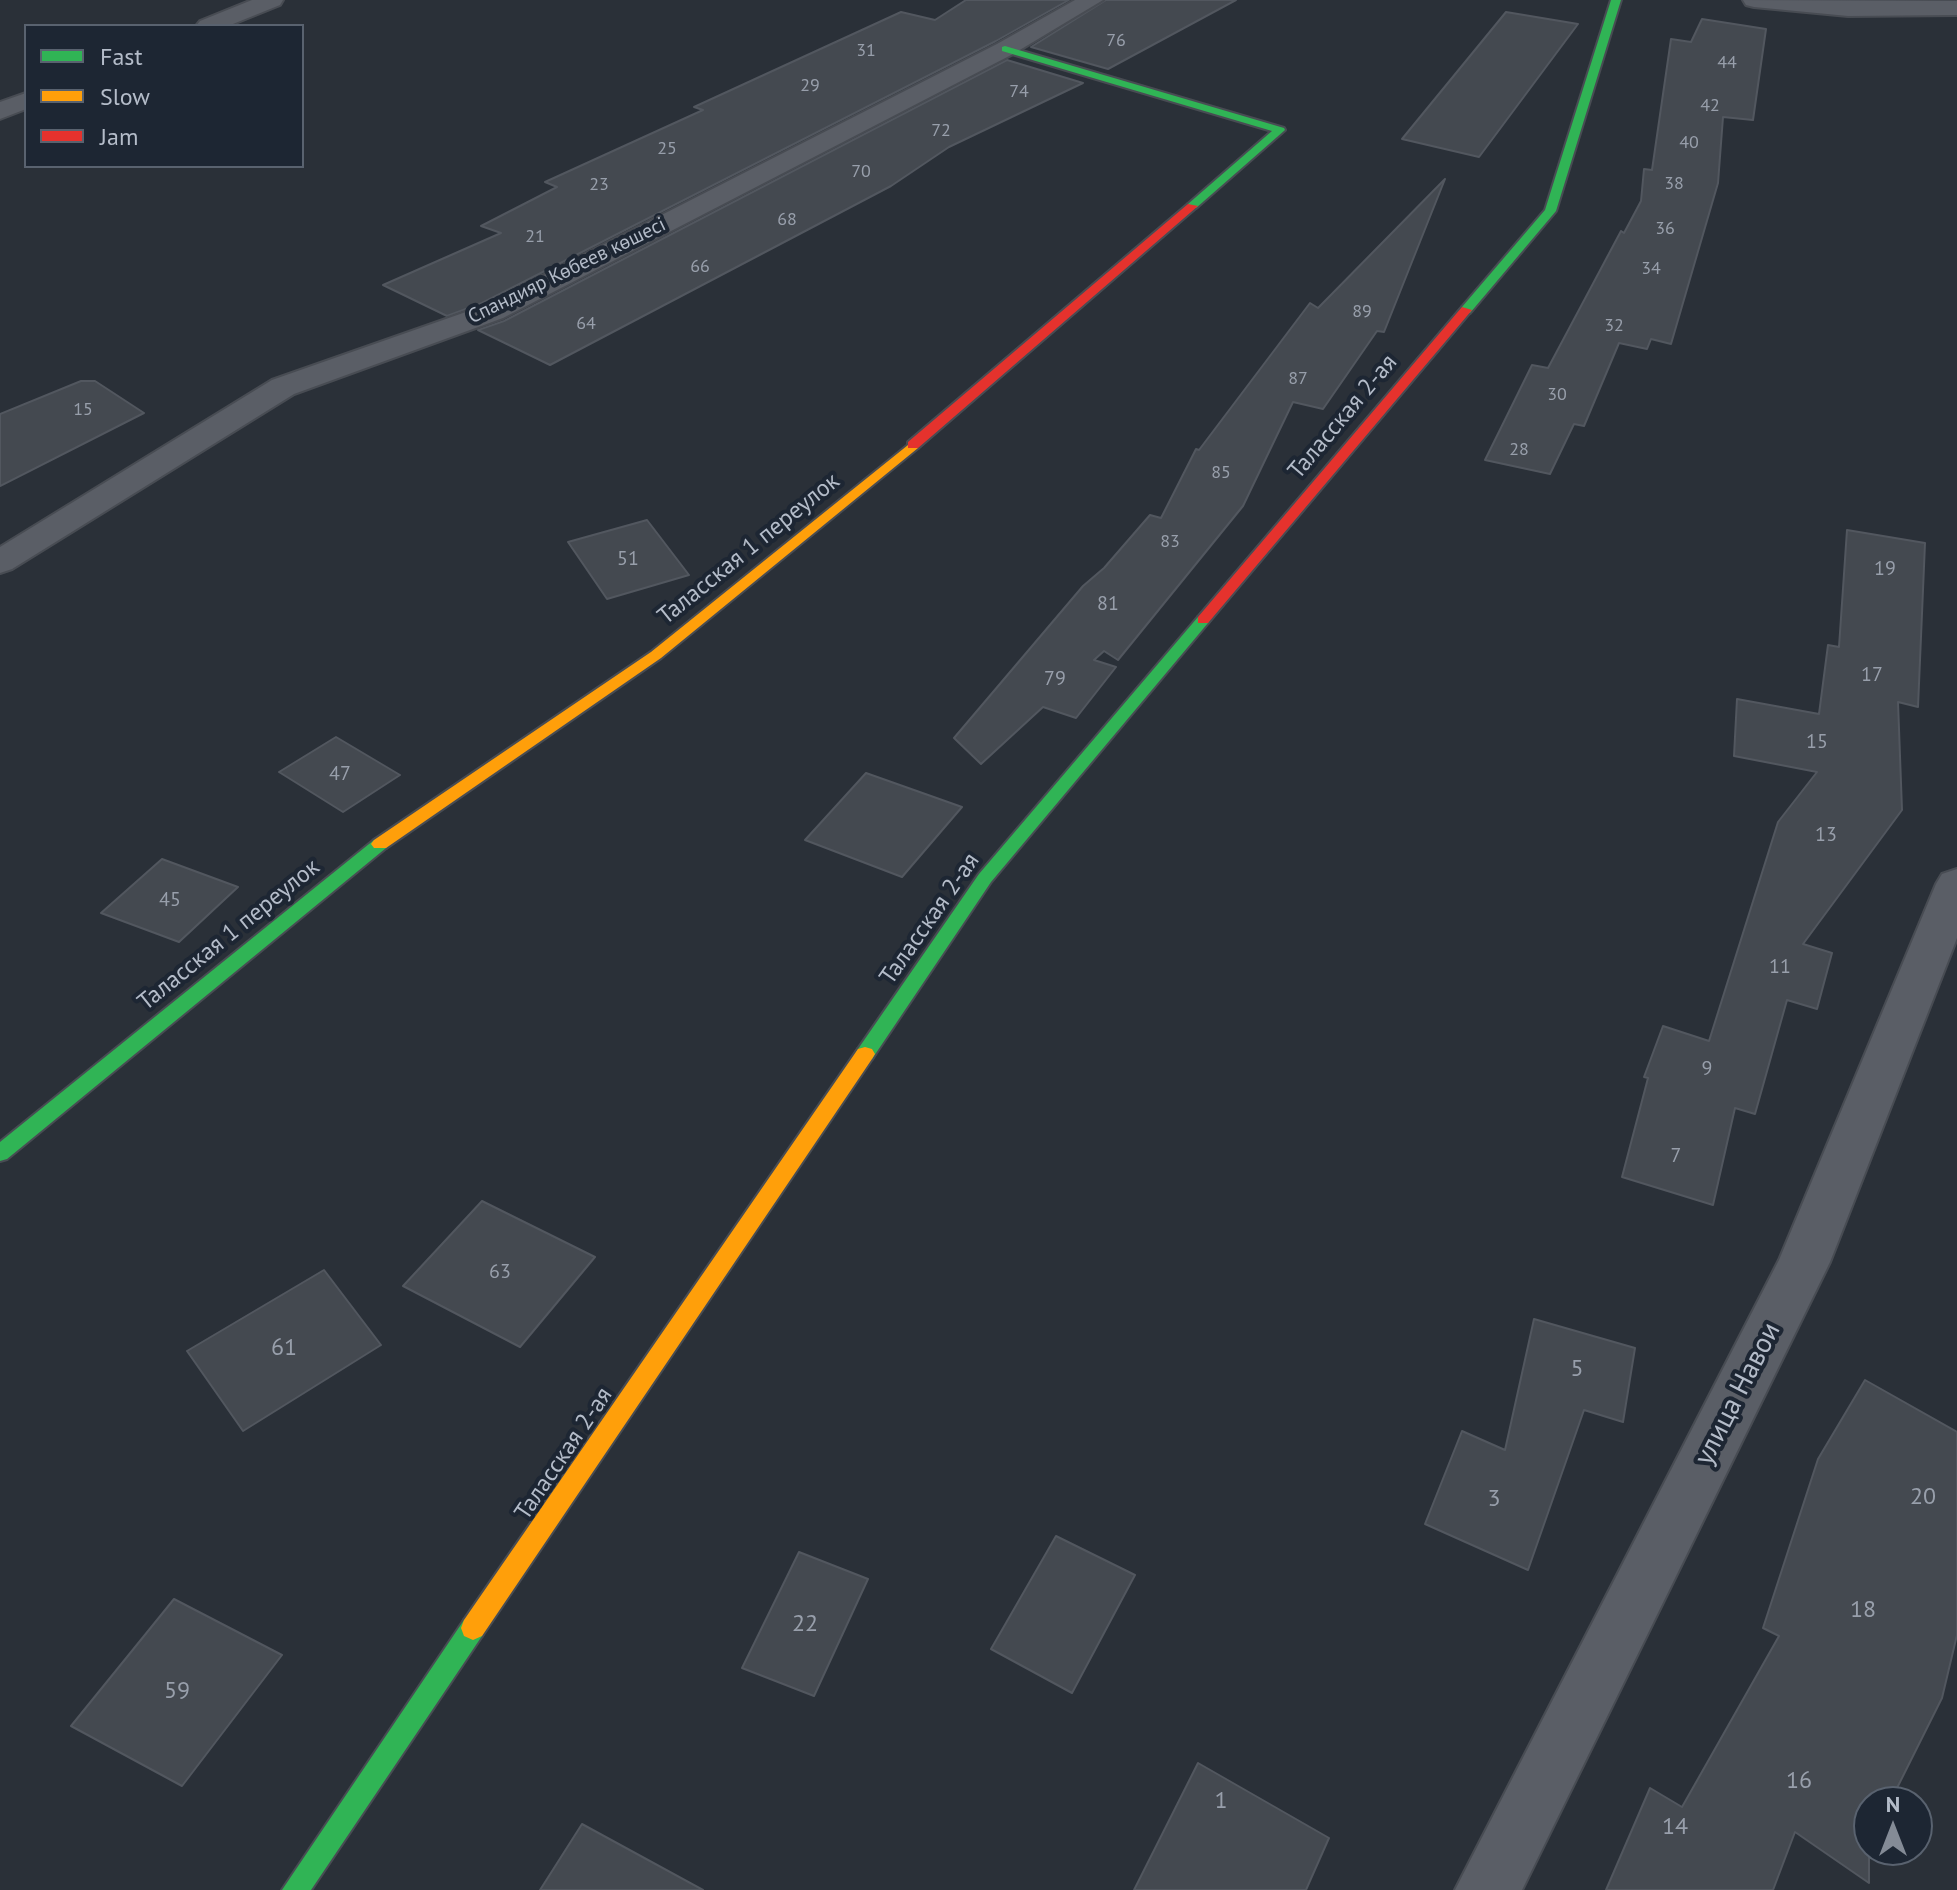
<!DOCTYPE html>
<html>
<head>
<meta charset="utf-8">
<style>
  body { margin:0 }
  #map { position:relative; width:1957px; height:1890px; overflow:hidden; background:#2a3038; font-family:"PT Sans",sans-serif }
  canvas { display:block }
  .legend { position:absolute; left:24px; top:24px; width:280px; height:144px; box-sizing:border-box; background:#1d2633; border:2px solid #59626f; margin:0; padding:10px 14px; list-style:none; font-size:24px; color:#b4bcc9 }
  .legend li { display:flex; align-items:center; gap:16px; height:40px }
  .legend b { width:40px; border:2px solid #59626f }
  .north { position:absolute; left:1853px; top:1786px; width:80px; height:80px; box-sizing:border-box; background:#1d2633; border:2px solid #59626f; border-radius:50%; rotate:0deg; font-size:22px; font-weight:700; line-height:32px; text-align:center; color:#b4bcc9 }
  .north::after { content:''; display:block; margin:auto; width:28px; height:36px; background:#848b96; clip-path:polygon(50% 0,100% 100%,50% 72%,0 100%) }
</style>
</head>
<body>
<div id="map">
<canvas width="1957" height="1890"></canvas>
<ul class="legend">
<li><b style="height:10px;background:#30b455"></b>Fast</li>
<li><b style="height:10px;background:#ff9f0a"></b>Slow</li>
<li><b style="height:10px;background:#e5322d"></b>Jam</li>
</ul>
<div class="north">N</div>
</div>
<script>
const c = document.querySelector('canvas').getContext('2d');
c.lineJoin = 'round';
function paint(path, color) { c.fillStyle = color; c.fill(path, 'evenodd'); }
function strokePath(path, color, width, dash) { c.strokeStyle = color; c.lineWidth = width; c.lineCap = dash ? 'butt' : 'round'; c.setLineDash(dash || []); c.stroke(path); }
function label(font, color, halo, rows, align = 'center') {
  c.font = font + ' "PT Sans",sans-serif'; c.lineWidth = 8; c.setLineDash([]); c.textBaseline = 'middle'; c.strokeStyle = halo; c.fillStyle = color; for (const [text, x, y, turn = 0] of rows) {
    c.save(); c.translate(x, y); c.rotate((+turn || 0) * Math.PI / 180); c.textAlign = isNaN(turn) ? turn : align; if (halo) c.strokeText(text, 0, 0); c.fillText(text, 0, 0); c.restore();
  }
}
const building = new Path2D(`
  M966,0H1069L996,41L482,303L447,316L383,285L501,233L481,226L557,187L545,182L703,110L694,107L901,12L935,20Z
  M1106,0H1236L1108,69L1031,47Z
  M1506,12L1578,24L1479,157L1402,139Z
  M1702,19L1766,29L1753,120L1723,117L1718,183L1671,344L1651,339L1647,349L1619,343L1584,426L1574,424L1550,474L1485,460L1532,365L1548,368L1621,231L1624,233L1641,201L1644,169L1652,170L1671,39L1691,42Z
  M1007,60L1083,83L949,147L891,186L550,365L478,330L504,321Z
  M1445,179L1384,332L1377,331L1323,409L1293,402L1243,506L1118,660L1104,651L1094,660L1116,667L1076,718L1043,707L981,764L954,738L1083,586L1104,568L1150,515L1161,518L1196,449L1199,450L1310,303L1318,308Z
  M81,381H95L144,413L0,486V414Z
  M647,520L689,575L607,599L568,542Z
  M1847,530L1925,543L1918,707L1898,702L1902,810L1803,944L1832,953L1817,1009L1787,1000L1755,1114L1735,1108L1713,1205L1622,1177L1648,1078L1644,1077L1663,1026L1709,1041L1778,822L1817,772L1734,756L1737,699L1819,714L1828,645L1839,647Z
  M336,737L400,775L343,812L279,772Z
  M866,773L962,807L902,877L805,840Z
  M162,859L238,887L179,942L101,913Z
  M482,1201L595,1257L520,1347L403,1286Z
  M324,1270L381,1345L243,1431L187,1351Z
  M1534,1319L1635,1348L1623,1422L1584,1410L1528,1570L1425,1524L1462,1431L1505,1450Z
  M1865,1380L1957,1432V1635L1942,1698L1890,1802H1869V1883L1795,1832L1773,1890H1606L1650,1788L1682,1807L1779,1636L1763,1628L1818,1459Z
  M1056,1536L1135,1575L1072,1693L991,1649Z
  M799,1552L868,1579L814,1696L742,1668Z
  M174,1599L282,1655L182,1786L71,1726Z
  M1198,1763L1329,1838L1306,1890H1134Z
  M582,1824L703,1890H540Z`);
paint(building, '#444950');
strokePath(building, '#52575f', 2);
const street = new Path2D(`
  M252,0H283L280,5L228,26H196L200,21Z
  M1075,0H1103L1013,54L503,318L294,394L12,569L0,573V547L272,380L483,306L997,44Z
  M1743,0L1957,1V15L1848,16L1754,7L1746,5Z
  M26,93V109L0,119V102Z
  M1957,869V938L1830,1262L1522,1890H1455L1779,1260L1936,884L1942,874Z`);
const fast = new Path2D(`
  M1611,0H1621L1556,211L1470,313H1462V307L1545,210Z
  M1005,46L1284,128L1285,130L1196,208H1188V204L1272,131L1002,51V47Z
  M1203,616L1210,620L1208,623L991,882L872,1059H858L855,1054L858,1049L979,874L1198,617Z
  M380,838L389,844L386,848L7,1159L0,1161V1142L374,840Z
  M473,1616L482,1620L485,1628L482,1636L311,1890H282L464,1620Z`);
const slow = new Path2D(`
  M913,441L918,442V448L661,658L386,848H374L371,844L374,840L651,652Z
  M865,1047L872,1049L875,1054L872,1059L482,1636L473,1640L464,1636L461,1628L464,1620L858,1049Z`);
const jam = new Path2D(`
  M1188,204L1198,206L918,448H908V442Z
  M1462,307L1472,310L1208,623H1198V617Z`);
strokePath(street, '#484c53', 4);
strokePath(fast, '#484c53', 4);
strokePath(slow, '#484c53', 4);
strokePath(jam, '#484c53', 4);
paint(street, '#5a5e66');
paint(fast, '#30b455');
paint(slow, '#ff9f0a');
paint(jam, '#e5322d');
label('18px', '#989fab', null, [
  ["76",1116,41],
  ["31",866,51],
  ["44",1727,63],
  ["29",810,86],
  ["74",1019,92],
  ["42",1710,106],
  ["72",941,131],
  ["40",1689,143],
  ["25",667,149],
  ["70",861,172],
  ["38",1674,184],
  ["23",599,185],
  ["68",787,220],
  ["36",1665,229],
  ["21",535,237],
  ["66",700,267],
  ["34",1651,269],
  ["89",1362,312],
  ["64",586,324],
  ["32",1614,326],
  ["87",1298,379],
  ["30",1557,395],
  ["15",83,410],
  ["28",1519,450],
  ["85",1221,473],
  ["83",1170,542]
]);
label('20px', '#b4bcc9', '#1d2633', [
  ["Спандияр Көбеев көшесі",567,271,-26]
]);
label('20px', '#989fab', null, [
  ["51",628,559],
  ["19",1885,569],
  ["81",1108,604],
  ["17",1872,675],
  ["79",1055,679],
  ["15",1817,742],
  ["47",340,774],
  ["13",1826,835],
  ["45",170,900],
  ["11",1780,967],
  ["9",1707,1069],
  ["7",1676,1156],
  ["63",500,1272]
]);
label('24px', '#b4bcc9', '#1d2633', [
  ["Таласская 2-ая",1343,417,-50],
  ["Таласская 1 переулок",749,549,-39],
  ["Таласская 2-ая",930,919,-55],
  ["Таласская 1 переулок",229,935,-39],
  ["Таласская 2-ая",564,1454,-56]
]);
label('24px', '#989fab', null, [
  ["61",284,1348],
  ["5",1577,1369],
  ["20",1923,1497],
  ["3",1494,1499],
  ["18",1863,1610],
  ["22",805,1624],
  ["59",177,1691],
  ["16",1799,1781],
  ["1",1221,1801],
  ["14",1675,1827]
]);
label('28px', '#b4bcc9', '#1d2633', [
  ["улица Навои",1738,1394,-63]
]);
</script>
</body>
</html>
